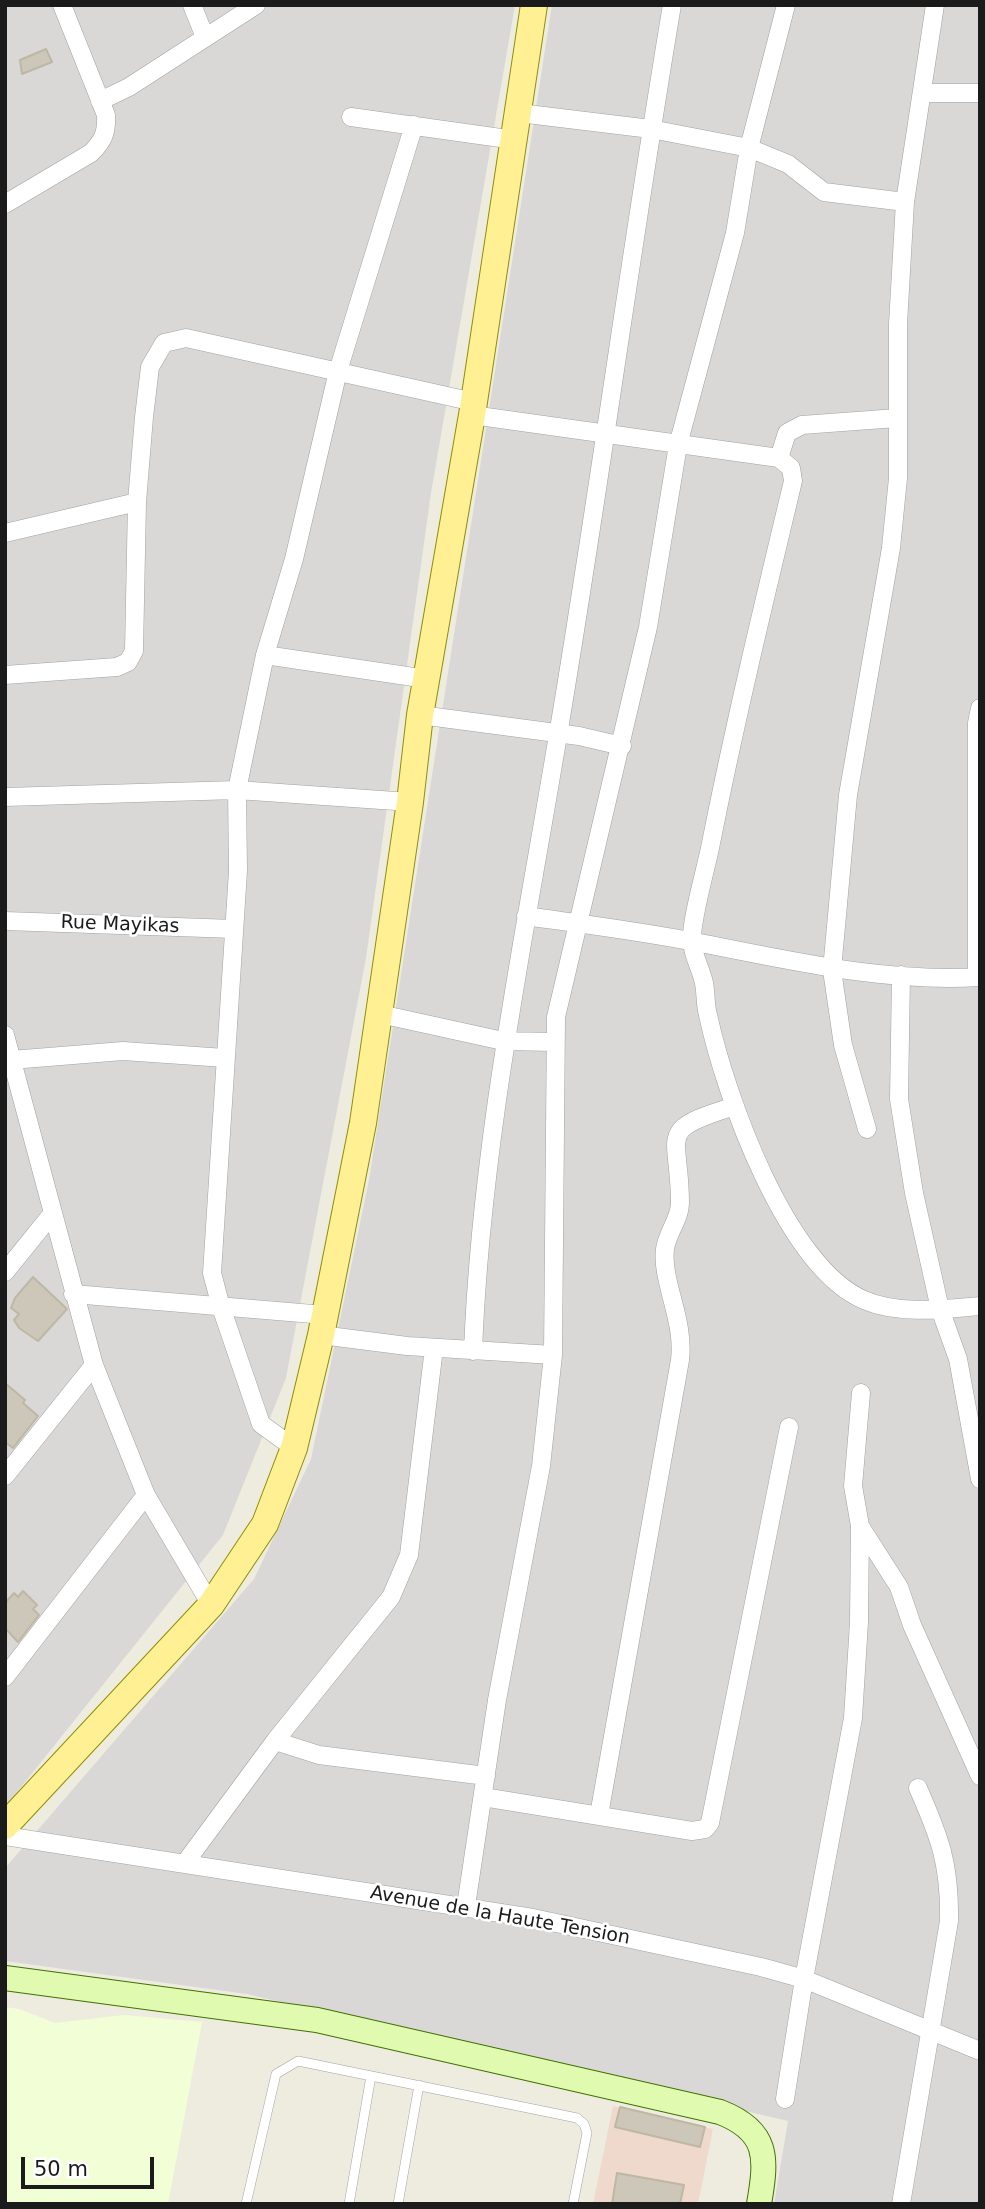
<!DOCTYPE html>
<html>
<head>
<meta charset="utf-8">
<style>
  body { margin:0 }
  #map { position:relative; width:985px; height:2209px; overflow:hidden; background:#edecdf; font-family:"DejaVu Sans",sans-serif }
  canvas { display:block }
  .frame { position:absolute; inset:0; border:7px solid #1b1b1b; pointer-events:none }
  .scale { position:absolute; left:21px; top:2157px; width:133px; height:32px; box-sizing:border-box; border:4px solid #1b1b1b; border-top:0; padding-left:9px; font-size:21px; line-height:24px; white-space:nowrap; color:#1b1b1b; -webkit-text-stroke:5px #fff; paint-order:stroke }
</style>
</head>
<body>
<div id="map">
<canvas width="985" height="2209"></canvas>
<div class="frame"></div>
<div class="scale">50 m</div>
</div>
<script>
const c = document.querySelector('canvas').getContext('2d');
c.lineJoin = 'round';
function paint(path, color) { c.fillStyle = color; c.fill(path, 'evenodd'); }
function strokePath(path, color, width, dash) { c.strokeStyle = color; c.lineWidth = width; c.lineCap = dash ? 'butt' : 'round'; c.setLineDash(dash || []); c.stroke(path); }
function label(font, color, halo, rows, align = 'center') {
  c.font = font + ' "DejaVu Sans",sans-serif'; c.lineWidth = 5; c.setLineDash([]); c.textBaseline = 'middle'; c.strokeStyle = halo; c.fillStyle = color; for (const [text, x, y, turn = 0] of rows) {
    c.save(); c.translate(x, y); c.rotate((+turn || 0) * Math.PI / 180); c.textAlign = isNaN(turn) ? turn : align; if (halo) c.strokeText(text, 0, 0); c.fillText(text, 0, 0); c.restore();
  }
}
paint(new Path2D(`
  M5,5H515L431,493L366,958L286,1378L223,1535L5,1807Z
  M552,5H980V2204H774L788,2121L247,1994L5,1961V1868L254,1579L311,1459L369,1180Z`), '#d9d8d7');
paint(new Path2D(`
  M613,2106L713,2129L698,2204H593Z`), '#efd9cd');
paint(new Path2D(`
  M5,2007L19,2009L55,2023L124,2015L202,2022L168,2204H5Z`), '#f2ffd6');
const building = new Path2D(`
  M46,49L52,62L22,74L20,60Z
  M33,1277L67,1309L38,1341L19,1328L14,1320L19,1314L11,1308L15,1298Z
  M5,1383L25,1400L23,1403L38,1416L13,1448L5,1442Z
  M23,1591L37,1605L33,1609L39,1615L18,1642L5,1628V1603L14,1593L18,1597Z
  M620,2107L705,2127L700,2147L615,2127Z
  M617,2173L684,2185L680,2204H612Z`);
paint(building, '#ccc7b9');
strokePath(building, '#beb7a2', 2);
const lane = new Path2D(`
  M246,2204L276,2074L298,2061L577,2118L584,2124L587,2133L573,2204
  M349,2204L371,2076
  M398,2204L419,2085`);
const street = new Path2D(`
  M192,5L205,37
  M924,93H980
  M100,101L129,87L256,5
  M519,113L651,129L749,148L788,164L824,192L905,202
  M351,117L515,140
  M5,204L91,153C103,141 107,133 106,115L62,5
  M472,415L779,458L791,468L793,481C764,602 735,722 711,843C707,865 690,923 692,942C693,956 701,969 704,983C706,993 705,1004 708,1015C725,1094 786,1267 864,1300C898,1315 944,1309 980,1306
  M779,458L787,433L802,425L897,418
  M5,533L137,502
  M265,655L427,679
  M5,675L117,667L128,662L134,651L137,502L144,417L150,367L164,343L186,338L474,402
  M420,715L579,736L622,746
  M5,797L237,790L410,802
  M526,916C582,924 639,931 695,942C789,960 883,983 980,977
  M5,921L234,929
  M901,975L899,1099L914,1193L940,1309L958,1359L980,1479
  M977,977V723L980,708
  M380,1014L503,1041L554,1042
  M5,1035L94,1365L146,1495L211,1605
  M5,1068L11,1060L123,1051L225,1058
  M867,1129L843,1045L832,970L848,795L891,548L898,478V324L905,202L935,5
  M5,1272L52,1214
  M73,1294L325,1315
  M321,1335L407,1346L553,1355
  M473,1351C481,1143 524,940 558,735C599,492 631,248 672,5
  M294,1448L261,1424L221,1307L212,1273L238,871L237,790L265,655L294,559L338,371L414,125
  M5,1476L94,1365
  M860,1526L899,1587L912,1625L980,1776
  M5,1677L146,1495
  M275,1741L319,1755L486,1776
  M483,1797L692,1831L705,1829L710,1823L789,1427
  M599,1815L680,1360C685,1320 661,1281 665,1249C667,1233 680,1219 680,1203C680,1132 654,1131 735,1106
  M5,1836L533,1918L761,1967L804,1979L980,2051
  M185,1863L275,1741L391,1597L409,1555L434,1348
  M466,1906L497,1700L541,1466L553,1355L556,1017L648,627L678,445L735,233L749,148L786,5
  M785,2099L804,1979L853,1718L859,1622L860,1526L853,1486L861,1393
  M901,2204L949,1921C950,1864 940,1838 918,1788`);
const secondary = new Path2D(`
  M5,1978L317,2020L720,2112C769,2131 767,2158 759,2204`);
const primary = new Path2D(`
  M5,1826L211,1605L265,1524L294,1448L321,1335L363,1123L410,802L420,715L472,415L534,5`);
strokePath(lane, '#a2a2a2', 10);
strokePath(street, '#a2a2a2', 19);
strokePath(secondary, '#437102', 26);
strokePath(primary, '#918e00', 28);
strokePath(lane, '#fff', 9);
strokePath(street, '#fff', 18);
strokePath(secondary, '#e0fab0', 24);
strokePath(primary, '#fef093', 26);
label('19px', '#1b1b1b', '#fff', [
  ["Rue Mayikas",120,925,2],
  ["Avenue de la Haute Tension",500,1916,10]
]);
</script>
</body>
</html>
